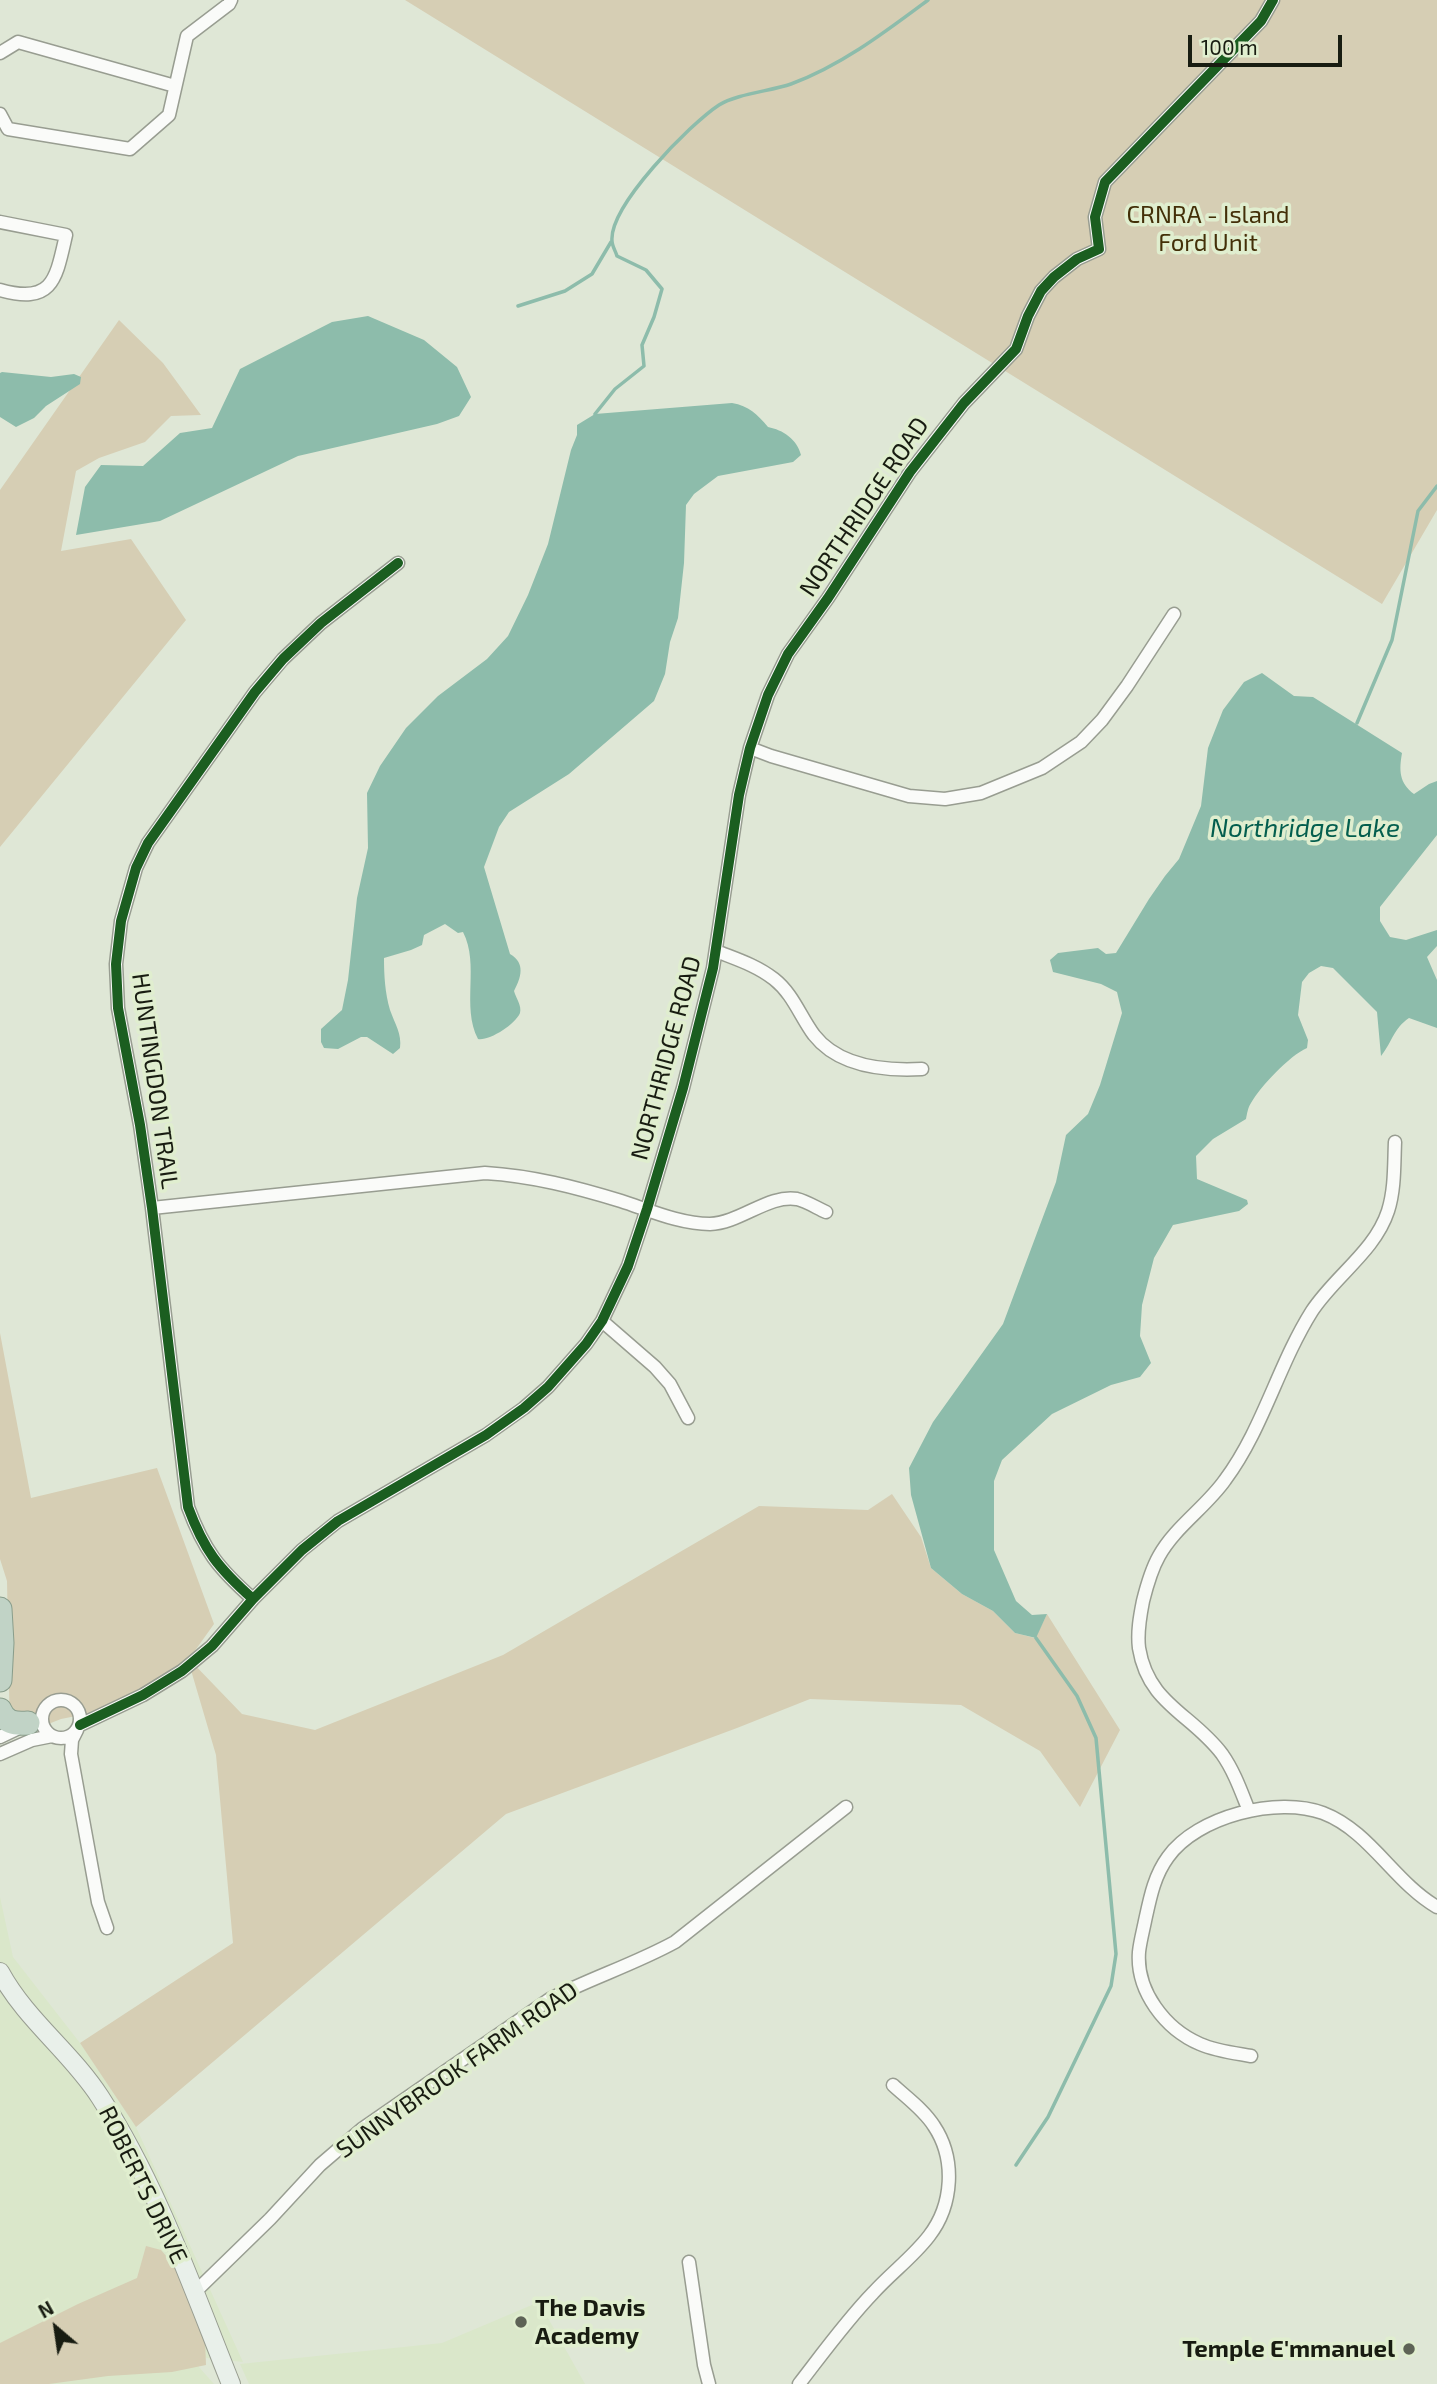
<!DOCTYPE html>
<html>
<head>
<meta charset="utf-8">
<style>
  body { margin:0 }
  #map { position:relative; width:1437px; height:2384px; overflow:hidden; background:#dfe7d6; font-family:"Exo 2",sans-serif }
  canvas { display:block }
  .north { position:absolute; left:21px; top:2293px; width:70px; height:70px; -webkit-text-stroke:5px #e0eecf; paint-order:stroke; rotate:331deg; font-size:19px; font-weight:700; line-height:28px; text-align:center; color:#181c11 }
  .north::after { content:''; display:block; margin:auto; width:24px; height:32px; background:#181c11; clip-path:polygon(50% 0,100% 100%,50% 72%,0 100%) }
  .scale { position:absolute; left:1188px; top:35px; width:154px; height:32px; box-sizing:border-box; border:4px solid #181c11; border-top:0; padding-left:9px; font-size:21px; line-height:24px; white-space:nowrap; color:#181c11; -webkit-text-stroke:5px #e0eecf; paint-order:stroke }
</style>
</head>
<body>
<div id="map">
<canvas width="1437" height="2384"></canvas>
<div class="north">N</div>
<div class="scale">100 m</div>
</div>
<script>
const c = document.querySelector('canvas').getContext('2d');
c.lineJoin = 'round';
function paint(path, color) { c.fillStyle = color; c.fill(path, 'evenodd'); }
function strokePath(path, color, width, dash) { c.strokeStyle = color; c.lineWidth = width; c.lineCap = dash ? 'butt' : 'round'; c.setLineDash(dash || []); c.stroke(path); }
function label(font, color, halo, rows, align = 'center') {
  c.font = font + ' "Exo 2",sans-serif'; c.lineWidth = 7; c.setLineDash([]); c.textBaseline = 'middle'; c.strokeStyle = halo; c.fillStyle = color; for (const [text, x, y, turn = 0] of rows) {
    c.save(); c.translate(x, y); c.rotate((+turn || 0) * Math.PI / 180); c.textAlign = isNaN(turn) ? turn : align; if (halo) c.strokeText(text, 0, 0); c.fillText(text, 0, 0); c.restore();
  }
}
paint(new Path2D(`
  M0,1897L13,1957L80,2043L136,2127L243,2362L197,2357L0,2375Z
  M539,2302L585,2384H249L240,2364L442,2343Z
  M198,2366L214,2384H17Z`), '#dae7ca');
paint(new Path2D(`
  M405,0H1437V510L1382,604Z
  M119,320L163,363L201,415L171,416L145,442L99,458L76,471L61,551L131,539L186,620L0,847V490Z
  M0,1333L31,1498L157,1468L214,1624L189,1659L242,1714L315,1730L503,1655L759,1506L868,1510L892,1494L921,1537L931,1568L962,1594L993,1611L1015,1633L1035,1638L1047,1614L1120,1730L1080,1807L1040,1751L961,1705L810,1699L737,1728L506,1814L136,2127L80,2043L233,1943L216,1755L188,1660L121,1702L96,1712L61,1719L10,1739L7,1581L0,1559Z
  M146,2246L161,2250L178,2270L205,2340L206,2365L172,2372L108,2376L49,2384H0V2343L78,2304L137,2278Z`), '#d6ceb4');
paint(new Path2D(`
  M368,316L424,340L457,367L471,397L459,416L437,424L298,456L160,521L76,535L85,487L101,465L143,466L180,433L212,428L240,369L332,322Z
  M2,372L51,377L74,374L81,377L80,384L46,406L34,418L16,427L0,417V373Z
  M732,403C749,406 757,414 768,427C783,430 797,439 801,455L793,462L718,476L694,494L686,505L684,563L678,618L670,642L665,674L654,701L569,774L509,812L499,827L484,867L510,954C526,963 521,978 514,991C516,998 522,1006 520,1013C515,1025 489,1041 478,1039C461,1006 480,965 463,932L458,933L445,924L424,935L422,945L411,950L384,958C384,975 385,993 390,1010C395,1024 402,1034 400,1048L393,1054L367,1037H361L338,1049L324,1048L321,1042V1029L342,1010L348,980L357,898L368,848L367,793L380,766L406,728L438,696L487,659L508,636L528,595L548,544L571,450L577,435V425L595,414Z
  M1262,673L1294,696L1313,697L1402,753C1399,770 1399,783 1414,794L1429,784L1437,781V835L1380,907V921L1390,937L1406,940L1437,930V946L1427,957L1437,980V1028L1409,1018C1393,1029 1393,1041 1381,1056L1377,1012L1333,968L1321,966L1309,973L1302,982L1298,1015L1308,1040L1307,1048C1289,1056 1261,1086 1251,1103C1248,1107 1247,1114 1246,1119L1213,1139L1196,1156L1197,1179L1247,1200L1248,1204L1239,1211L1173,1225L1154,1258L1142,1305L1140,1336L1151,1363L1140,1377L1111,1385L1052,1414L1002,1460L994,1481V1550L1016,1601L1032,1615L1047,1614L1036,1638L1015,1633L993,1611L962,1594L931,1568L911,1495L909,1468L933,1422L1003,1324L1056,1182L1066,1135L1088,1114L1100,1085L1122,1013L1117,992L1101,984L1053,972L1050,960L1058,953L1098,948L1106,954L1116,953L1149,899L1165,876L1179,859L1201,806L1208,748L1223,710L1244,682Z`), '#8dbcab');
strokePath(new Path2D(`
  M518,306L565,291L592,274L611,242
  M595,414L615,389L644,366L642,345L654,317L662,289L646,270L617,256C616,252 612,246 612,241C609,206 690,124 719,105C736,94 771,91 791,84C842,65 885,32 928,0
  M1357,723L1392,640L1418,511L1437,486
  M1016,2165L1048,2117L1111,1986L1116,1954L1096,1738L1077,1696L1036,1638`), '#8dbcab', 3.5);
const street = new Path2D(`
  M0,53L18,42L175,86
  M0,114L8,129L130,149L169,115L187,36L229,4L231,0
  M0,222L66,235C56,279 53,305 0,290
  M750,748L771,756L909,796L945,799L981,793L1042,768L1081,742L1102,720L1127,686L1174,614
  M716,951C736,959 756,965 774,979C793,994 800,1016 814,1035C839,1067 885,1071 922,1069
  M152,1208L485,1173C533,1176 575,1187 621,1201C649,1210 680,1224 710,1224C740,1223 769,1194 797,1199C806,1201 817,1208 826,1212
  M602,1321L655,1367L670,1384L688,1418
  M253,1599C218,1568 204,1550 188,1507L152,1208L140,1125L118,1008L116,964L121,921L136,868L148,843L255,692L283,659L321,623L398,563
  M42 1719a19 19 0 1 1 38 0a19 19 0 1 1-38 0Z
  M80,1725L143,1695L182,1671L212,1646L253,1599L302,1550L338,1521L486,1435L524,1408L548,1387L586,1344L602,1321L628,1266L647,1209L683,1088L713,968L739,795L750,748L768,695L788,654L828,598L910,472L964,403L1016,349L1028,316L1041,291L1054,277L1077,259L1099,249L1095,217L1105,182L1261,21L1273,0
  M77,1730L72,1740L71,1754L98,1902L107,1928
  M0,1737L25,1725
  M0,1754L32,1740L52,1736
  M1249,1811C1241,1791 1234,1771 1222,1754C1192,1714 1148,1704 1139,1648C1137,1632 1140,1616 1143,1601C1147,1585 1151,1570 1159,1556C1175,1527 1206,1507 1225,1480C1263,1429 1278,1365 1312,1311C1335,1276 1375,1251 1388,1211C1395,1189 1394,1165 1395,1142
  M1251,2056C1234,2053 1216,2051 1200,2044C1165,2029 1136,1991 1139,1952C1140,1942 1143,1931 1145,1921C1150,1898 1154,1876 1168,1857C1197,1816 1278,1796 1323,1813C1370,1831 1394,1882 1437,1907
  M689,2262L704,2365L709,2384
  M194,2293L270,2219L320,2165L362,2129L550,1999C591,1978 635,1964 675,1942L846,1807
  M799,2384C823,2353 846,2321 873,2293C891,2273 913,2257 929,2236C953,2205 956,2159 934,2126C924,2110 907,2098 893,2085`);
const secondary = new Path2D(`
  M0,1972C26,2020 71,2052 100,2097C157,2185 192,2287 231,2384`);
const highway = new Path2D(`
  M0,1609L2,1643L0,1680
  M0,1710C5,1723 15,1724 28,1723`);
strokePath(street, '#989d91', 15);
strokePath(secondary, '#989d91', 20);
strokePath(highway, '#899d8b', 25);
strokePath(street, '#fafbf9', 12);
strokePath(secondary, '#e9f0ea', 18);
strokePath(highway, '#c1d3c6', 23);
strokePath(new Path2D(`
  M253,1599C218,1568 204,1550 188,1507L152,1208L140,1125L118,1008L116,964L121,921L136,868L148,843L255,692L283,659L321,623L398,563
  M80,1725L143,1695L182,1671L212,1646L253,1599L302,1550L338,1521L486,1435L524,1408L548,1387L586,1344L602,1321L628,1266L647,1209L683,1088L713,968L739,795L750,748L768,695L788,654L828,598L910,472L964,403L1016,349L1028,316L1041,291L1054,277L1077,259L1099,249L1095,217L1105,182L1261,21L1273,0`), '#1b5e20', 10);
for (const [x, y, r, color] of [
  [521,2322,7,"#5e6356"],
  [1409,2349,7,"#5e6356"]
]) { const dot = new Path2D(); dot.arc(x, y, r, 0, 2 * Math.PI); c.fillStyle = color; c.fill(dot); strokePath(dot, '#e0eecf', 2.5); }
label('24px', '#432f08', '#e0eecf', [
  ["CRNRA - Island",1208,215],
  ["Ford Unit",1208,243]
]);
label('24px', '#181c11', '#e0eecf', [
  ["NORTHRIDGE ROAD",864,507,-56],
  ["NORTHRIDGE ROAD",666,1058,-75],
  ["HUNTINGDON TRAIL",155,1081,82],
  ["SUNNYBROOK FARM ROAD",457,2070,-35],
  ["ROBERTS DRIVE",143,2185,64]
]);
label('bold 24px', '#181c11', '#e0eecf', [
  ["The Davis",535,2308],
  ["Academy",535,2336],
  ["Temple E'mmanuel",1395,2349,"right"]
], 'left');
label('italic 26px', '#035e4e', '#e0eecf', [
  ["Northridge Lake",1305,828]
]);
</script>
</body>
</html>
